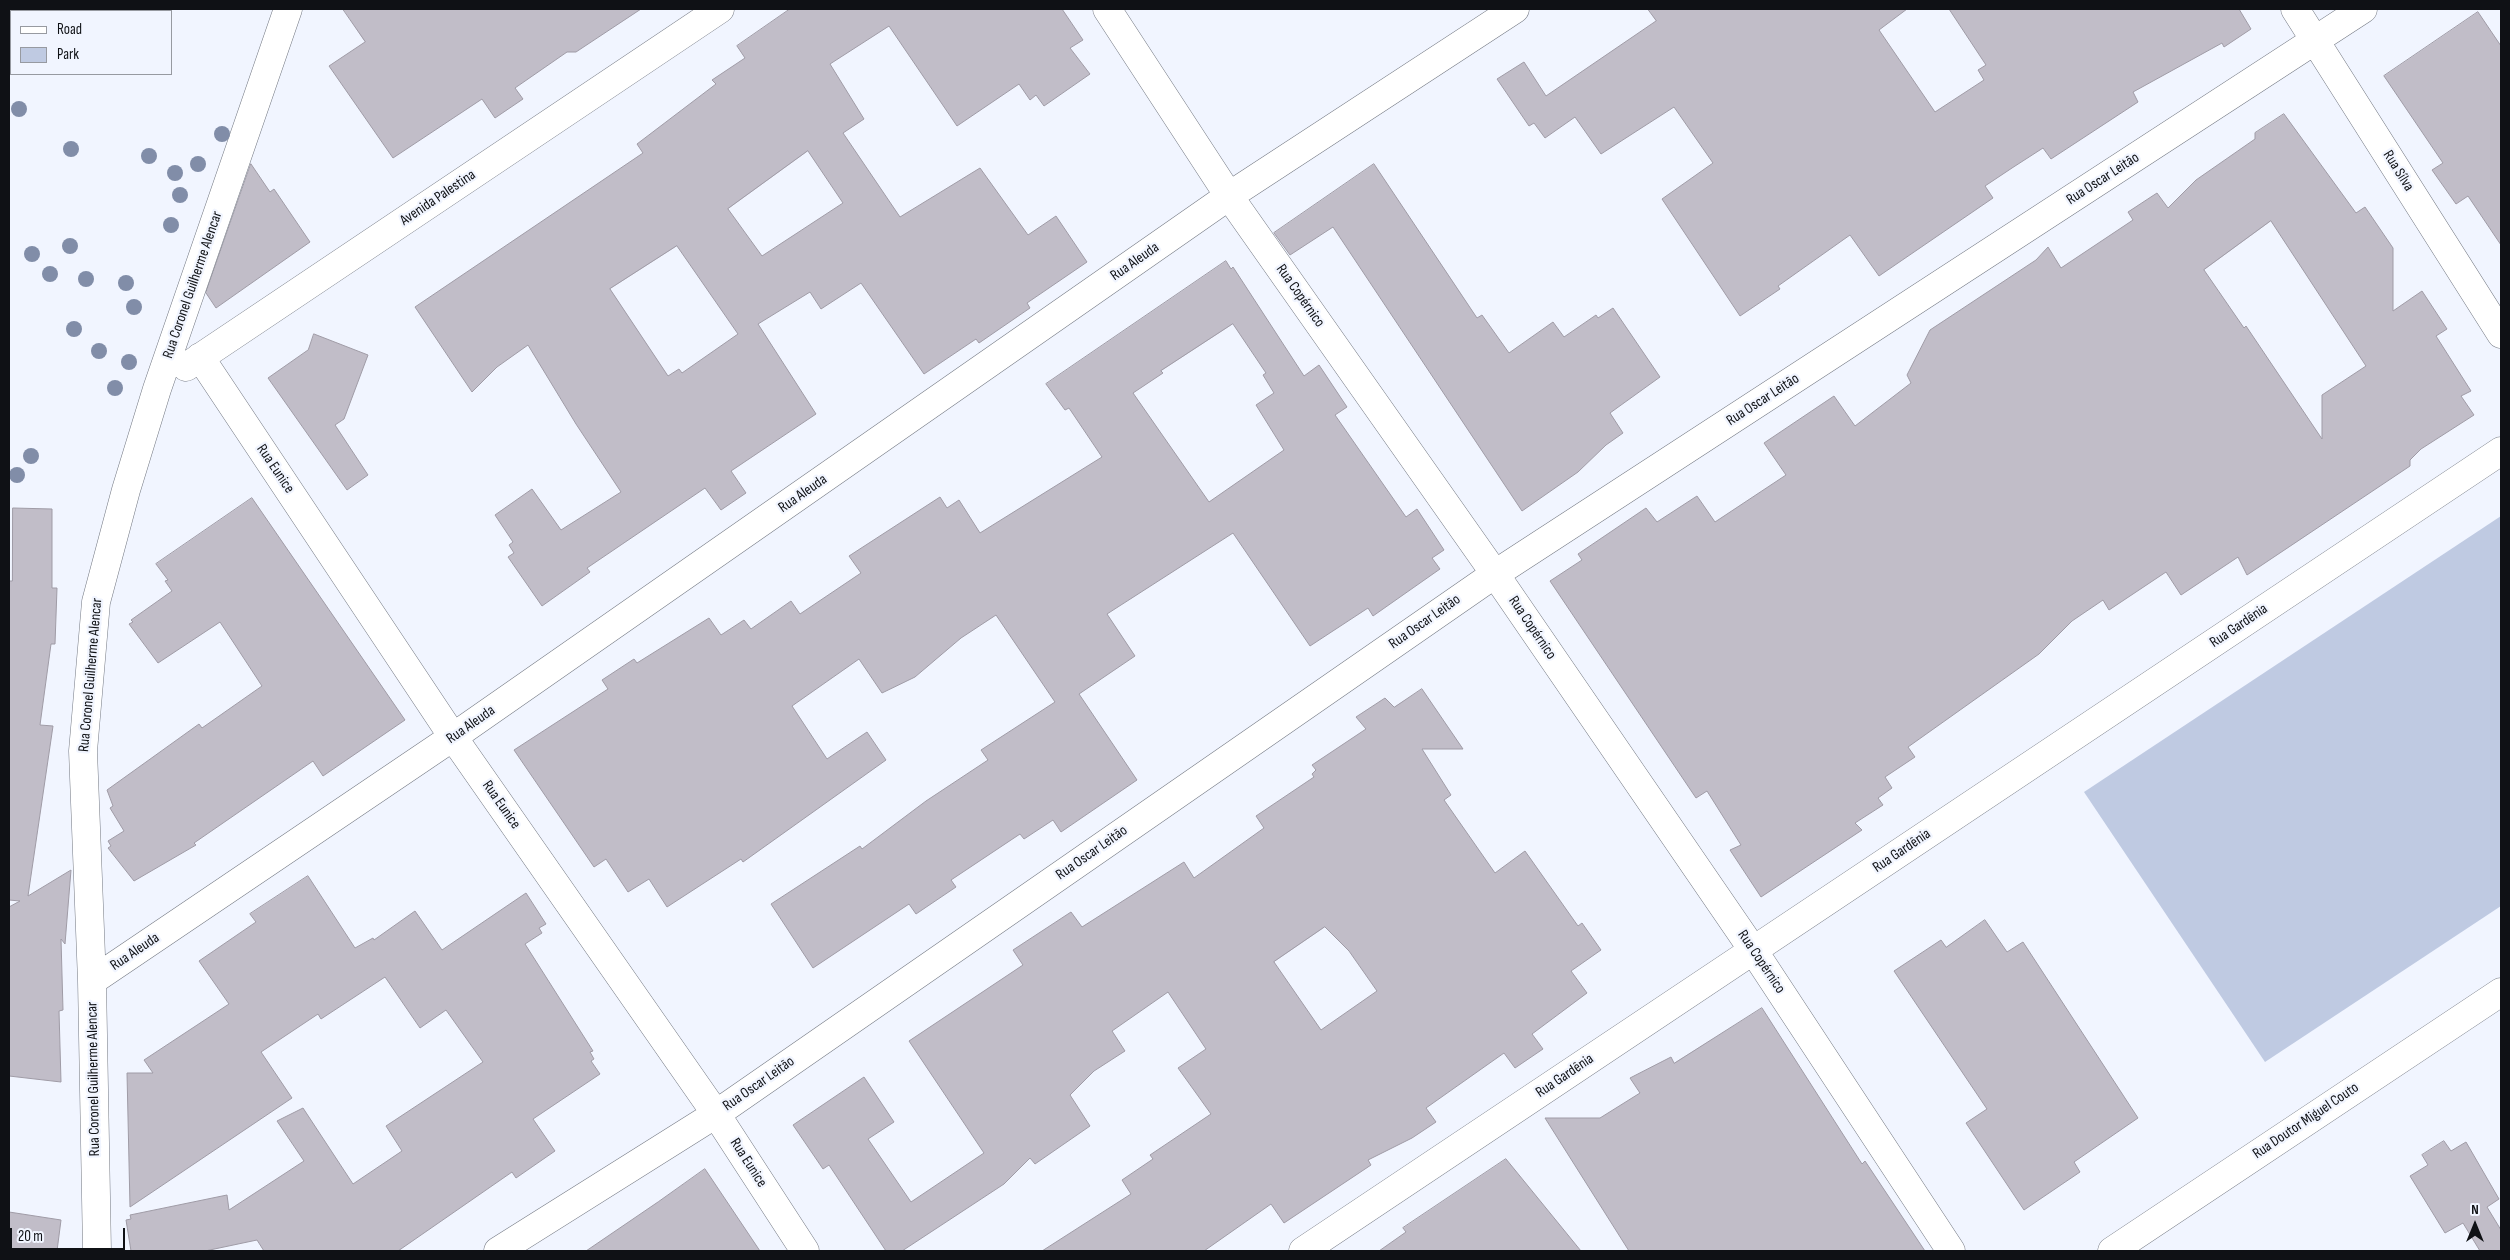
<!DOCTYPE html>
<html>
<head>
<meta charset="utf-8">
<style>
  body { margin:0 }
  #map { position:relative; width:2510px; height:1260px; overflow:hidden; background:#f1f5ff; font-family:"Sofia Sans Condensed",sans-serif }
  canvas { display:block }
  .frame { position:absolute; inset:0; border:10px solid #0f1115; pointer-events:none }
  .legend { position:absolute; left:10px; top:10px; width:162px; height:65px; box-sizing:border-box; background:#f1f5ff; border:1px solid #979aa1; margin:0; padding:6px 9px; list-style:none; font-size:15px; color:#0f1115 }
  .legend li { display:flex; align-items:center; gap:10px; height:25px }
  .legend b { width:25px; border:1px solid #979aa1 }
  .north { position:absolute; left:2450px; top:1200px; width:50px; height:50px; -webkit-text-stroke:4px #f1f5ff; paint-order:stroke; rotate:0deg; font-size:14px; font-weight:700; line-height:20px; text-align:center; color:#0f1115 }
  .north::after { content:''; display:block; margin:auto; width:18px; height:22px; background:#0f1115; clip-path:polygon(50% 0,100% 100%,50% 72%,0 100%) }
  .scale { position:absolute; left:10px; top:1228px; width:115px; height:22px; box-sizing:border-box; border:2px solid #0f1115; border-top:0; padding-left:6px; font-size:15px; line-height:18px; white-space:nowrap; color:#0f1115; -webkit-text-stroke:4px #f1f5ff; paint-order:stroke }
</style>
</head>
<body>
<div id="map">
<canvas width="2510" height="1260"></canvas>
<div class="frame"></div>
<ul class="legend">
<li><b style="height:6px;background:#fff"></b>Road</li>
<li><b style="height:14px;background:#bfcae2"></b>Park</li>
</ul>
<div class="north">N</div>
<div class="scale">20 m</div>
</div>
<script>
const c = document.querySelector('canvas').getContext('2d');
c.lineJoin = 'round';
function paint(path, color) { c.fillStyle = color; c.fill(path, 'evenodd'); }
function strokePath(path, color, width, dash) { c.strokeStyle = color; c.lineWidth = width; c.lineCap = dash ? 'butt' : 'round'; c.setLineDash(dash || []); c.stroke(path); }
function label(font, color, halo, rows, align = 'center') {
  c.font = font + ' "Sofia Sans Condensed",sans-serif'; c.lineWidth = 4.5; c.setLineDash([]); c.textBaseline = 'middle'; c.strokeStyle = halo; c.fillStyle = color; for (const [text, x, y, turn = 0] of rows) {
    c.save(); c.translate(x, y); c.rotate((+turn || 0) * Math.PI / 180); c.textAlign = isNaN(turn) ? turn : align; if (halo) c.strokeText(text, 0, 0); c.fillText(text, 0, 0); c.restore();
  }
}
paint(new Path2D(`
  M2501,516V906L2265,1062L2084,792Z`), '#bfcae2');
const building = new Path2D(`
  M343,9H641L576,52H567L515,88L523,99L495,118L482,99L393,158L329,66L365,42Z
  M790,9H1062L1083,40L1070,48L1090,74L1044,106L1036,95L1030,100L1019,84L957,126L889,26L830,64L864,119L843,133L900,217L980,168L1028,235L1056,216L1087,262L1027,303L1030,308L979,343L976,339L924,374L861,283L821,309L810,292L758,324L816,414L731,471L746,493L721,510L705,488L587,568L590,572L542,606L508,557L514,553L509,545L513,542L495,515L532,489L561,530L621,492L576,424L528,345L497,367L472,392L415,307L643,153L637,144L716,84L712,80L745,58L737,46ZM808,151L843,203L762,256L728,209ZM677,246L738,334L682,373L679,369L668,376L610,289Z
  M1648,9H1907L1879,30L1935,112L1984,80L1978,70L1986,65L1949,9H2239L2251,29L2224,47L2222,43L2133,92L2138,102L2051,159L2043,148L2012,168L1985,186L1993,198L1879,276L1850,235L1778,286L1780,289L1740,316L1662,199L1713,163L1674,107L1601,154L1575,117L1545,138L1534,123L1529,126L1497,79L1524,62L1546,96L1656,21Z
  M2478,12L2501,46V245L2468,196L2456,204L2432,170L2443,163L2384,76Z
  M2284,114L2356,213L2365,207L2393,248V311L2422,291L2447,329L2436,336L2471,391L2461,396L2474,415L2421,449L2410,460V466L2247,575L2238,557L2181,595L2166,572L2109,610L2103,600L2072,621L2039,654L1908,747L1915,757L1885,777L1892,788L1878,798L1883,805L1855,823L1862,830L1761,897L1730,850L1741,845L1707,791L1696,798L1550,581L1582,560L1578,554L1646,508L1657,522L1697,496L1715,522L1786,475L1764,443L1834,396L1855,426L1911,383L1907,375L1930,330L2036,260L2048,247L2061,268L2133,220L2128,212L2157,193L2168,208L2196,180L2255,139V133ZM2271,221L2366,366L2322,395V439L2246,326L2244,328L2204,270Z
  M251,164L270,192L274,189L310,242L216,308L206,293Z
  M1374,164L1477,318L1482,315L1509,353L1553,322L1564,337L1596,315L1598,318L1613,308L1660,377L1610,413L1623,433L1606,445L1578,472L1522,511L1333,227L1290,255L1274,233Z
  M1226,261L1231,269L1233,267L1304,376L1319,365L1347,407L1335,415L1406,517L1417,509L1444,550L1432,558L1440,569L1373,616L1368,608L1310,646L1233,533L1107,614L1135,656L1079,694L1137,780L1061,832L1053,820L1024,839L1020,834L951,880L956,887L916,914L909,904L813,968L771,904L860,846L862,849L926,801L988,760L981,750L1055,702L996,615L961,638L915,677L882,693L859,659L792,706L827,759L867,732L886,760L743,862L741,859L667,907L649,879L628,892L606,859L594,867L514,750L608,689L602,680L634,659L637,663L709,618L721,635L744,620L751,629L791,601L800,614L861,573L849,556L940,497L947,508L959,500L980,533L1102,457L1069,408L1065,410L1046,384ZM1233,324L1266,373L1263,375L1274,393L1256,405L1284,450L1209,502L1133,393L1163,373L1161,371Z
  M314,334L368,355L344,419L335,425L368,475L347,490L268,378L308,350Z
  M252,498L405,720L323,776L313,761L194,843L196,845L134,881L108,848L111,846L108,841L124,831L110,808L113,806L107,790L199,724L202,728L262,686L220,622L158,663L129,624L133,622L131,620L172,591L165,581L168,580L156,564Z
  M13,508L52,509V588H57L55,644H51L40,725L53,726L28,896L71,870L65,944L61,939L63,1010L59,1011L61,1082L9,1076V907L20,901L9,900V581H12Z
  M1422,689L1463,749H1422L1451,795L1444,800L1495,873L1525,851L1578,926L1582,923L1601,950L1571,971L1587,993L1532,1034L1543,1049L1515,1068L1504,1053L1426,1108L1436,1122L1412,1138L1368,1160L1371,1165L1284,1223L1271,1204L1204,1251H1042L1131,1194L1122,1180L1153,1159L1150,1155L1211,1114L1178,1068L1206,1049L1168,992L1112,1031L1125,1051L1094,1071L1070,1095L1090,1126L1035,1164L1030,1158L1004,1184L902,1251H886L829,1165L823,1169L793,1125L864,1077L894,1122L868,1139L911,1202L984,1153L909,1041L1023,965L1013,950L1071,912L1082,927L1184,862L1194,878L1264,828L1256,816L1314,777L1312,774L1316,770L1312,765L1366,729L1356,717L1385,698L1394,707ZM1325,927L1349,951L1377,991L1321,1030L1274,962Z
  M308,876L355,948L373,938L374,940L415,911L442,950L526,893L546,924L539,928L542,933L525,944L593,1051L590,1052L594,1059L591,1061L600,1074L533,1119L555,1151L516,1178L512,1172L398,1251H264L257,1240L205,1251H131L126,1220L131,1219L130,1215L227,1195L229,1210L304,1161L277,1121L303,1108L353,1184L402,1151L386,1126L483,1062L446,1010L420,1028L385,977L321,1019L318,1014L261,1052L292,1098L130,1207L127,1073H153L144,1060L229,1004L199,961L256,922L250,914Z
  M1985,920L2007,952L2023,942L2138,1118L2074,1162L2080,1172L2024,1210L1966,1123L1987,1109L1894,971L1941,940L1946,947Z
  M1762,1008L1862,1164L1865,1161L1925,1251H1629L1545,1118H1600L1640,1093L1630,1078L1671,1057L1674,1063Z
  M2444,1141L2451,1151L2466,1142L2499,1199L2487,1207L2501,1230V1251H2480L2463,1223L2445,1233L2410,1176L2428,1165L2422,1155Z
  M1506,1159L1581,1251H1379L1406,1232L1403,1228Z
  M705,1169L760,1251H586L658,1202Z
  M9,1212L61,1220L57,1251H9Z`);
paint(building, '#c1bdc8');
strokePath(building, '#9f9ba6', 1);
const street = new Path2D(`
  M1107,9L1229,196L1495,574L1753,950L1951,1251
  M2295,9L2501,334
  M200,357L453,737L716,1114L805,1251
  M186,367L720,9
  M92,981L453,737L1229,196L1515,9
  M97,1251L92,981L83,751L96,602L126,490L157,389L288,9
  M498,1251L716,1114L1495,574L2363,9
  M1303,1251L2501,451
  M2112,1251L2501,992`);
strokePath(street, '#747983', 29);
strokePath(street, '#fff', 28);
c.fillStyle = '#818da8';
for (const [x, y] of [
  [19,109],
  [222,134],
  [71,149],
  [149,156],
  [198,164],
  [175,173],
  [180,195],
  [171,225],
  [70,246],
  [32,254],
  [50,274],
  [86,279],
  [126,283],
  [134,307],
  [74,329],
  [99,351],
  [129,362],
  [115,388],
  [31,456],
  [17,475]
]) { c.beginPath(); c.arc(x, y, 8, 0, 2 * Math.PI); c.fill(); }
label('15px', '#0f1115', '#f1f5ff', [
  ["Rua Sílva",2398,171,58],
  ["Rua Oscar Leitão",2103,179,-33],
  ["Avenida Palestina",438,198,-34],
  ["Rua Aleuda",1135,262,-35],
  ["Rua Coronel Guilherme Alencar",193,285,-71],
  ["Rua Copérnico",1300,296,55],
  ["Rua Oscar Leitão",1763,400,-33],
  ["Rua Eunice",275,469,56],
  ["Rua Aleuda",803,494,-35],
  ["Rua Oscar Leitão",1425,622,-35],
  ["Rua Gardênia",2239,626,-34],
  ["Rua Copérnico",1532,628,56],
  ["Rua Coronel Guilherme Alencar",91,675,-85],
  ["Rua Aleuda",471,725,-35],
  ["Rua Eunice",501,805,55],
  ["Rua Gardênia",1902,851,-34],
  ["Rua Oscar Leitão",1092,853,-35],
  ["Rua Aleuda",135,952,-34],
  ["Rua Copérnico",1761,962,56],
  ["Rua Gardênia",1565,1076,-34],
  ["Rua Coronel Guilherme Alencar",94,1079,-91],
  ["Rua Oscar Leitão",759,1084,-35],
  ["Rua Doutor Miguel Couto",2306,1121,-34],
  ["Rua Eunice",748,1163,57]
]);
</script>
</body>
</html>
